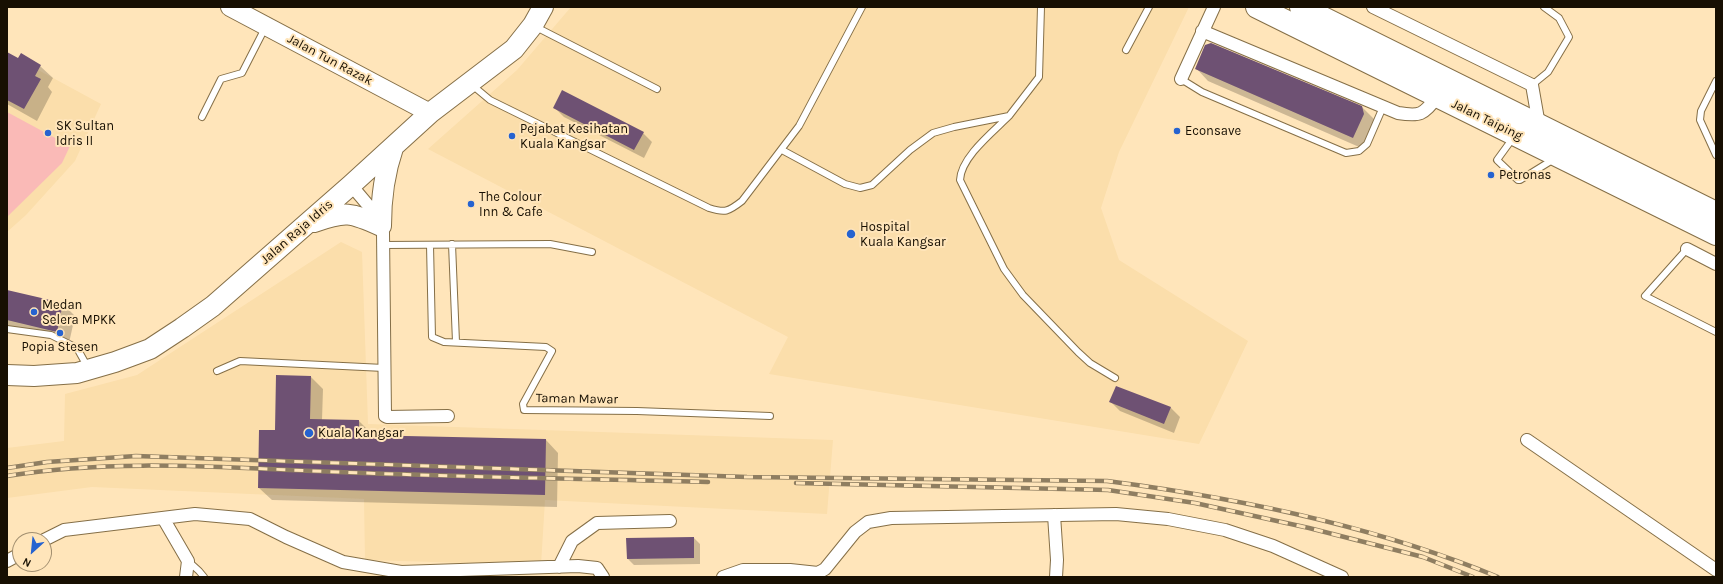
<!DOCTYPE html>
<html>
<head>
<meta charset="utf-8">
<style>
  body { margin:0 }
  #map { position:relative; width:1723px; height:584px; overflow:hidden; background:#ffe5ba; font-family:Karla,sans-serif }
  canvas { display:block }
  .frame { position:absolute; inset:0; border:8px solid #170f02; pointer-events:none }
  .north { position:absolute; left:12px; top:532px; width:40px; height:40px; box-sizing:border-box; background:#ffe5ba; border:1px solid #a28f70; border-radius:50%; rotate:207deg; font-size:11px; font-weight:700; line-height:16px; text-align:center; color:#170f02 }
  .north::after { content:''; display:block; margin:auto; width:14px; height:18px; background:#2663d0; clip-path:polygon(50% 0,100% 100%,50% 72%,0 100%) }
</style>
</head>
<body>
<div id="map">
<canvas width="1723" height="584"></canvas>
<div class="frame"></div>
<div class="north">N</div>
</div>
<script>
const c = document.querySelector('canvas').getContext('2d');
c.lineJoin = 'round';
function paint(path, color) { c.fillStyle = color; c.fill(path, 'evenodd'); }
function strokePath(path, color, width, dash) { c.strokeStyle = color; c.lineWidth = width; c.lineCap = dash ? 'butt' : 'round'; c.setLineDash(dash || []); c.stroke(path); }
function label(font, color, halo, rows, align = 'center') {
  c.font = font + ' Karla,sans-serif'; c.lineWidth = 4; c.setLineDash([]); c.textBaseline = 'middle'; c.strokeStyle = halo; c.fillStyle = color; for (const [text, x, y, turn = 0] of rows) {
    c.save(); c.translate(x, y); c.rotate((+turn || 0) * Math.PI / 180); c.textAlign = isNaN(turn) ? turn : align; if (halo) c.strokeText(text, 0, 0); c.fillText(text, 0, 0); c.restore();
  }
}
paint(new Path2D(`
  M571,7H1189L1119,152L1101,208L1119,260L1248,341L1199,444L769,374L788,337L428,149L517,70Z
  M7,53L101,104L75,161L26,215L7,232Z
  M341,242L362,252L368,424L833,440L827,514L545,500L541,565L365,560L364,499L92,487L7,498V448L64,441L65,394L137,375Z`), '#fbdeab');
paint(new Path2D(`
  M7,112L70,146L62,163L7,217Z`), '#fabab7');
paint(new Path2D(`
  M7,54L18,60L40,66L53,78L48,87L52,92L37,121L7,104Z
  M1196,68L1362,107L1374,119L1376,126L1366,150L1208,81Z
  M555,108L643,133L652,142L644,158L564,117Z
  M7,291L63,304L75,316L69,343L7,329Z
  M311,377L323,389L322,420L359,421L371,433V436L546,440L558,453L557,507L272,500L259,488L276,431Z
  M1111,402L1171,408L1180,417L1174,433L1120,411Z
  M694,538L700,544V564L634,565L628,559Z`), '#0003');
paint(new Path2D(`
  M1211,43L1362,106L1364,114L1353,138L1195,69L1205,45Z
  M7,52L18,58L21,53L41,65L35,76L41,79L24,109L7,100Z
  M562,90L644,132L634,150L553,108Z
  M7,290L63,303L57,332L7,320Z
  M276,375L311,376L310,419L359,420V435L546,439L545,495L258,488L259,430H275Z
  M1116,386L1171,407L1164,424L1109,402Z
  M694,537V558L627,559L626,538Z`), '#6e5173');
const lane = new Path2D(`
  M534,26L657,89
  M1126,50L1149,7
  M1181,79L1202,92L1346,153L1359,151L1367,144L1383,107
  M1716,81L1701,111L1700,120L1716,155
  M472,85L490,100L709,208C725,213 728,212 742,201L799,126L862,7
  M1532,85L1548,72L1569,37L1559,18L1544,7
  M1009,116C993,132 961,157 960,180L1004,269L1023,295L1078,352L1090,363L1115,378
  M202,117L221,79L242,73L265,28
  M1513,138L1497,160L1518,180H1520L1554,159
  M782,150L845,184L860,188L872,185L910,150L933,133L954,127L1009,116L1039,77L1041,7
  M452,244L456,342
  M383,245L550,244L592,252
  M430,245L432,337L444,342L546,347L552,351L523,404L524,410L637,411L770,416
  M1687,249L1645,296L1716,332
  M7,329L51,335L77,348L87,366
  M217,371L240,361L384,368
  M188,561L199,571L204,577`);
const street = new Path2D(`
  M1373,7L1532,85L1539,125
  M1202,31L1398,113C1422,117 1423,114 1438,96
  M1181,79L1214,7
  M351,185L378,217L383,233L385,416L387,417L448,416
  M1687,249L1716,264
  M1527,440L1716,570
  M1054,515L1057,560L1056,577
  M163,518L188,561L186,577
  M44,540L64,530L195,514L250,519L286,537L343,562L401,572L578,566L597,568L603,577
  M7,561L20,554
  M559,567L572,541L597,523L670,521
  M723,577L743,570H790L818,573L825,569L855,532L868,522L891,518L1116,514L1168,519L1225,530L1273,546L1342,577`);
const secondary = new Path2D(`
  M230,7L430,113`);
const primary = new Path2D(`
  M314,222C346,211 350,212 381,226C381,198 384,174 393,148
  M7,375L34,376L77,373L115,362L150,349L182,328L213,306L351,185L430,113L514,49L533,25L543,7`);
const highway = new Path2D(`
  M1257,7L1716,234
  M1301,7L1716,213`);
strokePath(lane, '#856f47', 8);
strokePath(street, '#856f47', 14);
strokePath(secondary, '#856f47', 20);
strokePath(primary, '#856f47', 22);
strokePath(highway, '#856f47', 24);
strokePath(lane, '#fff', 6);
strokePath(street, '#fff', 12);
strokePath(secondary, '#fff', 18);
strokePath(primary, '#fff', 20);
strokePath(highway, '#fff', 22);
const rail = new Path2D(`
  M7,468L47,462L136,456L747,477L1107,481C1239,498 1375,526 1498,577
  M7,476C117,458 227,468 338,472C461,477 585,479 708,482
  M796,483L1108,490L1195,503L1309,528L1423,557L1473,577`);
strokePath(rail, '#8f7e61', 4.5);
strokePath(rail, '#ffe5ba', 3, [9]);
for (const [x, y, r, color] of [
  [1177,131,4,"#2663d0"],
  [48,133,4,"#2663d0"],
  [512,136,4,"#2663d0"],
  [1491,175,4,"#2663d0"],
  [471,204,4,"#2663d0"],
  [851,234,5,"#2663d0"],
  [34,312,4,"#2663d0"],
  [60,333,4,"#2663d0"],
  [309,433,5,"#2663d0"]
]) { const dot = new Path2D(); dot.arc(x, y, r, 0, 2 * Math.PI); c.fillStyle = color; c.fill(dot); strokePath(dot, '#ffe5ba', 1.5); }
label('13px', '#170f02', '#ffe5ba', [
  ["Jalan Tun Razak",330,60,28],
  ["Jalan Taiping",1487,120,26],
  ["Jalan Raja Idris",297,232,-41],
  ["Taman Mawar",577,399,1]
]);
label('13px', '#170f02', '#ffe5ba', [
  ["SK Sultan",56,126],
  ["Idris II",56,141],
  ["Pejabat Kesihatan",520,129],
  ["Kuala Kangsar",520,144],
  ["Econsave",1185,131],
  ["Petronas",1499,175],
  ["The Colour",479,197],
  ["Inn & Cafe",479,212],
  ["Hospital",860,227],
  ["Kuala Kangsar",860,242],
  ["Medan",42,305],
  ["Selera MPKK",42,320],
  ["Popia Stesen",60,347,"center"],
  ["Kuala Kangsar",318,433]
], 'left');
</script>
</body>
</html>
